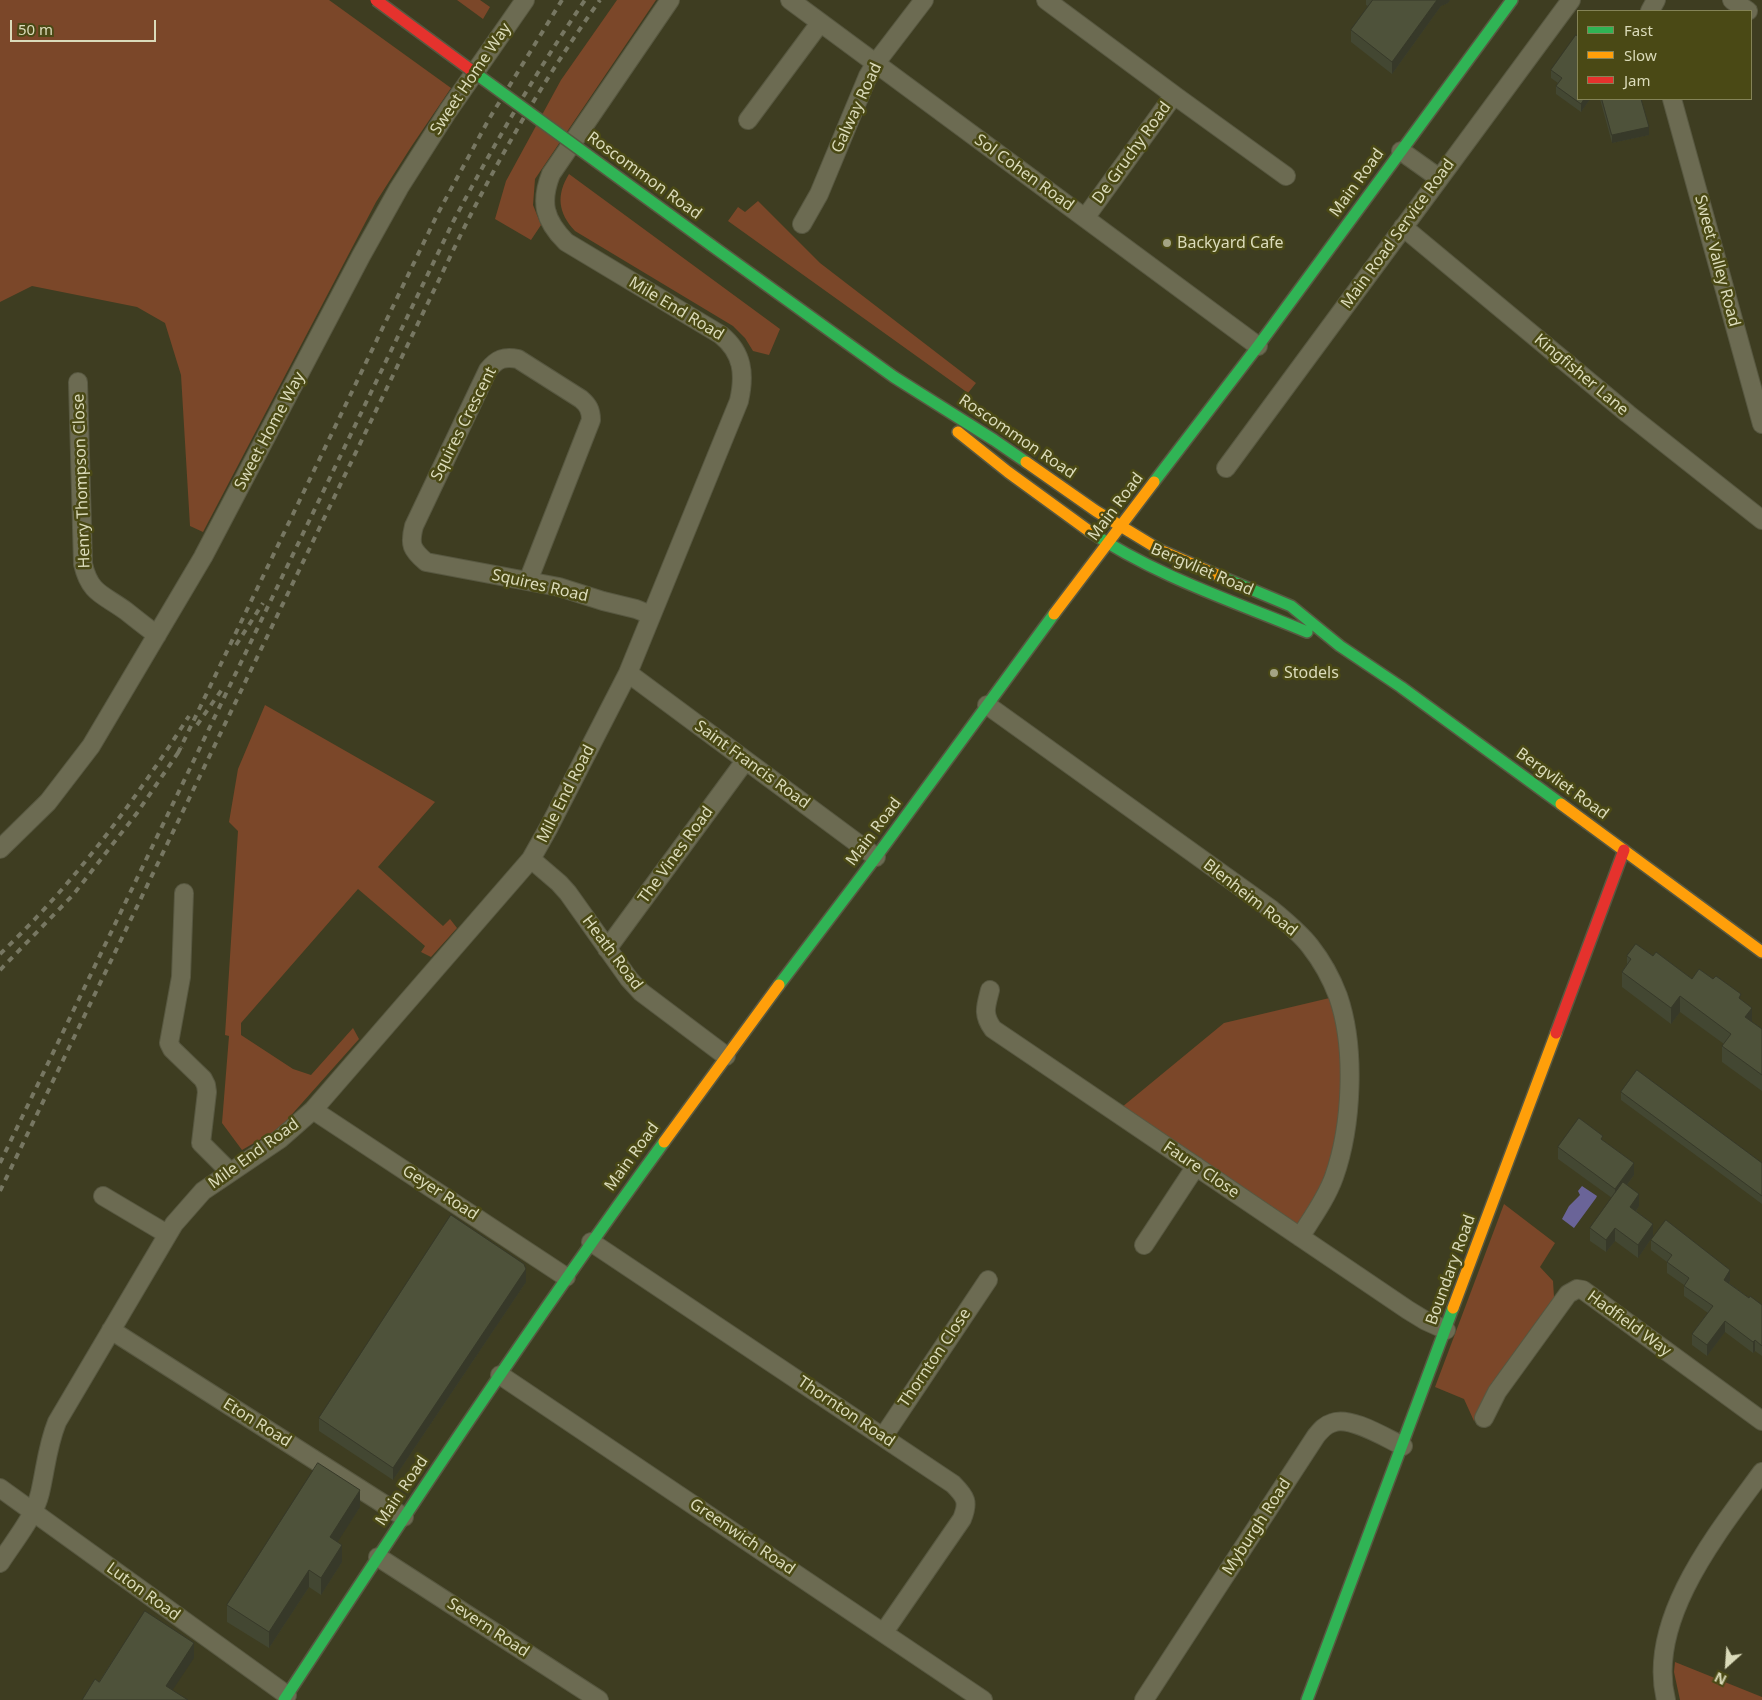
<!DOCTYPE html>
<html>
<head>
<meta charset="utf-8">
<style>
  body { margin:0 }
  #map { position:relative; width:1762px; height:1700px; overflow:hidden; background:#3e3d21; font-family:"Noto Sans",sans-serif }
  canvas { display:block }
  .legend { position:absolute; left:1577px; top:10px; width:175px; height:90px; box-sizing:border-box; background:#4a4915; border:1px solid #848357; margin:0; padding:6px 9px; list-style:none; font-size:15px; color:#dbdbba }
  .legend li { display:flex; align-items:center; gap:10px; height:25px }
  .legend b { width:25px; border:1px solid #848357 }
  .north { position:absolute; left:1702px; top:1640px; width:50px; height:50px; -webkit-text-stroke:4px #4a4915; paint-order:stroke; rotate:206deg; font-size:14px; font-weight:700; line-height:20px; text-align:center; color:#dbdbba }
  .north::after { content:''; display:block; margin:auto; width:18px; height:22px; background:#dbdbba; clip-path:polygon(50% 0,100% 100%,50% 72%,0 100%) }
  .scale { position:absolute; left:10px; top:20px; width:146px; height:22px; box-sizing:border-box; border:2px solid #dbdbba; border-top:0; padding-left:6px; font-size:15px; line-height:18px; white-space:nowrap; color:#dbdbba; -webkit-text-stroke:4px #4a4915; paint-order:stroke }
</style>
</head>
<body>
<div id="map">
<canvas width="1762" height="1700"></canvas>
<ul class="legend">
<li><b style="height:6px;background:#30b455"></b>Fast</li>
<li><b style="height:6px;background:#ff9f0a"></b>Slow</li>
<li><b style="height:6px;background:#e5322d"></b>Jam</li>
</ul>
<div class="north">N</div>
<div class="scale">50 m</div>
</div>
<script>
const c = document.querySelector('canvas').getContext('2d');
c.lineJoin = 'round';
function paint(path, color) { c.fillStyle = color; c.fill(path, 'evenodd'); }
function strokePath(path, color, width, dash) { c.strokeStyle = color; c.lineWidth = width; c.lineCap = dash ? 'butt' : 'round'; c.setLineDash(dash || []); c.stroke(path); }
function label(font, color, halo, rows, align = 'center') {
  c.font = font + ' "Noto Sans",sans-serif'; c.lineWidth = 5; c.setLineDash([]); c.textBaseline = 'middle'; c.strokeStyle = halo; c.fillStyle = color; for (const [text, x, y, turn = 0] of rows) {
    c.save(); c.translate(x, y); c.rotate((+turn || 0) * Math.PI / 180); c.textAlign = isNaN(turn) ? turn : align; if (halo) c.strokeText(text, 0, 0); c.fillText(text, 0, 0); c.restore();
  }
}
paint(new Path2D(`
  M0,0H329L451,88L411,147L376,202L203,532L190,526L181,375L165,323L137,307L32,286L0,302Z
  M457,0H480L490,7L483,19Z
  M617,0H656L535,179L533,205L541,225L531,240L495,219L506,181L561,80Z
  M569,174L780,329L769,355L753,351L745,338L733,326L575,231C558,213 556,195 569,174Z
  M758,201L820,263L976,383L968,393L728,221L738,207L745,212Z
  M265,705L435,802L378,867L443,926L450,919L457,928L431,957L421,952L425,946L358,889L241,1023V1035L293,1069L311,1075L353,1028L359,1039L286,1121L273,1132L242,1150L222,1123L229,1036L225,1035L238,831L229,822L238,769Z
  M1338,996L1345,1133L1300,1237L1116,1112L1224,1023Z
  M1504,1204L1555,1243L1540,1267L1553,1281L1554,1297L1489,1387L1474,1421L1464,1399L1435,1387Z
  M1675,1662L1762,1697V1700H1680L1674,1672Z`), '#7b4729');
paint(new Path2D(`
  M1582,1186L1597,1196L1596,1198L1574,1228L1562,1219L1569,1206L1580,1195L1578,1191Z`), '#6a6498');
const street = new Path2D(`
  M790,0L1258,346
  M1046,0L1174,95L1085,218
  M1732,0L1748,11
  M1650,11L1656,0
  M1174,95L1286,176
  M1672,99L1762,424
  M748,120L820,23
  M1401,151L1439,178
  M802,224L819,194L868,76L875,64L924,0
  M1403,227L1628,414L1762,520
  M78,382L83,564C90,594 103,594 126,611C136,619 146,627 157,635
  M1226,468L1571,0
  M528,581L591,420C591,410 588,405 581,399L518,359C504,356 497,359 488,370L414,526C409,545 412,550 426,562L559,587L603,601L636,609L651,615
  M628,673L876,857
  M987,705L1271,909C1285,921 1299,932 1310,946C1321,960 1332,980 1338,996C1356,1048 1352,1126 1334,1177C1326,1199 1312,1218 1300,1237
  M0,849L48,802L91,746L203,557L361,256L399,188L448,111L525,0
  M531,859L559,883L568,893L629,979L641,992L726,1056
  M184,893L181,977L169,1043L172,1049L203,1079L206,1085L207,1092L201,1143L230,1172
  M607,949L745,761
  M990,990C986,1006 982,1014 993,1029L1408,1310L1426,1321L1446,1330
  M313,1110L566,1277
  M103,1196L167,1234
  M591,1242L953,1484C966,1497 969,1502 962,1519L884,1632
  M1144,1245L1196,1166
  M111,1330L404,1517
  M500,1375L983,1700
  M1484,1418L1497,1392L1568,1294L1577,1289L1583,1290L1762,1421
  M883,1437L988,1280
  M0,1488L287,1695
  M378,1557L599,1700
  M0,1563C14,1541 34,1518 40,1493C46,1467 47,1447 57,1422L174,1224L203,1191L280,1139L313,1110L531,859L549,827L628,673L739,401C745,374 743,353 721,335L566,242C544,220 540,202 551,174L670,0
  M1144,1700L1316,1436C1321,1430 1325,1425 1332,1423C1349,1415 1386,1438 1403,1446
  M1666,1700C1646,1620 1718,1532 1762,1472`);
const fast = new Path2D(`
  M711,245L894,377L994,440L1026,462
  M1154,482L1258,346L1512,0
  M1089,531C1156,576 1233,601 1307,632
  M1222,577L1291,606L1340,646L1401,687L1561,804
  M779,985L876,857L1054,614
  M284,1700C407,1512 531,1324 664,1142
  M1307,1700L1453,1308`);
const slow = new Path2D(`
  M958,432L1008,472L1089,531
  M1026,462L1096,511L1160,550L1222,577
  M1054,614L1154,482
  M1561,804L1762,952
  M664,1142L779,985
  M1453,1308L1556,1033`);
const jam = new Path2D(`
  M1556,1033L1624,850`);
strokePath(street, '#585841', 20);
strokePath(fast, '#585841', 14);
strokePath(slow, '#585841', 14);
strokePath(jam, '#585841', 14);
strokePath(street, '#6c6b52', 18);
strokePath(fast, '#30b455', 11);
strokePath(slow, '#ff9f0a', 11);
strokePath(jam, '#e5322d', 11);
strokePath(new Path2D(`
  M236,645L263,603
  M197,725L223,688
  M178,753L437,215L489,119L562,0
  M0,954C74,884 134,802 189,716
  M0,970L73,895L137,813L182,747
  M0,1163L453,222C493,146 536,72 585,0
  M0,1191L463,230C503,150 548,73 600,0`), '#777762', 4, [6, 6]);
const fastBridge = new Path2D(`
  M475,73L711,245`);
const jamBridge = new Path2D(`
  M376,0L475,73`);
strokePath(fastBridge, '#585841', 14, []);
strokePath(jamBridge, '#585841', 14, []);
strokePath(fastBridge, '#30b455', 11);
strokePath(jamBridge, '#e5322d', 11);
paint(new Path2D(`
  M1366,0H1450L1448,3L1441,6L1392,74L1351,42V30L1368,6L1366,5Z
  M1578,37V99H1590L1581,112L1556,94V86L1558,83L1551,78V70Z
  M1600,99H1641L1649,135L1612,143Z
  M1627,956H1653L1692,979L1741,1000L1752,1022L1762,1029V1091L1722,1062V1046L1724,1044L1680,1012L1671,1024L1622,987V972L1627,964Z
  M1621,1092L1762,1163V1204L1621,1100Z
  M1603,1141L1634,1175L1627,1185L1639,1206L1636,1211L1653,1236L1638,1258L1615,1241L1606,1252L1590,1241V1228L1612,1198L1558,1159V1147Z
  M1651,1240L1730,1281L1729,1283L1749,1298L1762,1305V1356L1755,1351L1753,1353L1725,1332L1707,1356L1692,1345V1334L1708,1313L1684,1296V1285L1667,1273V1262L1651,1250Z
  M526,1282L393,1480L319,1431V1418Z
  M360,1507L337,1542L342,1562L321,1595L309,1587L269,1648L227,1622V1605Z`), '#434732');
paint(new Path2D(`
  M1437,0H1450L1448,3L1441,6L1392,74V62Z
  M1584,99H1590L1581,112V104Z
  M1649,127V135L1612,143V135Z
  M1680,996V1012L1671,1024V1008Z
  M1752,1008V1023L1745,1017Z
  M1634,1163V1175L1615,1201V1189Z
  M1639,1194V1206L1630,1220V1207Z
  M1653,1224V1236L1638,1258V1245Z
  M1615,1228V1241L1606,1252V1240Z
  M526,1269V1282L393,1480V1468Z
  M1730,1270V1281L1724,1290V1280Z
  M1725,1321V1332L1707,1356V1345Z
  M1755,1340V1351L1753,1353V1342Z
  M360,1490V1507L330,1554V1537Z
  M342,1545V1562L321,1595V1578Z
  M309,1570V1587L269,1648V1632Z
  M194,1643V1658L166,1700V1686Z`), '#373929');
const building = new Path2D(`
  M1373,0H1437L1392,62L1351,30Z
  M1576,35L1578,37V99H1584L1581,104L1556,86L1562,78L1551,70Z
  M1602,99H1641L1649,127L1612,135Z
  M1636,944L1653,956L1656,952L1692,979L1699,969L1713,979L1716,976L1741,994L1739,998L1752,1008L1745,1017L1762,1029V1075L1722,1046L1731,1034L1680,996L1671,1008L1622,972L1631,959L1627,956Z
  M1637,1070L1762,1163V1196L1621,1092Z
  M1579,1118L1603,1136L1601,1139L1634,1163L1615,1189L1558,1147Z
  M1623,1182L1639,1194L1630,1207L1653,1224L1638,1245L1615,1228L1606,1240L1590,1228Z
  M451,1215L524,1264L526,1269L393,1468L319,1418Z
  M1666,1220L1730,1270L1724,1280L1749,1298L1750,1296L1762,1305V1346L1755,1340L1753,1342L1725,1321L1707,1345L1692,1334L1713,1306L1684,1286L1689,1278L1667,1262L1672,1255L1651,1240Z
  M318,1463L360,1490L330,1537L342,1545L321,1578L309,1570L269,1632L227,1605Z
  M145,1611L194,1643L166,1686L188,1700H82L95,1679L99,1682Z`);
paint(building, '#4e523a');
strokePath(building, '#373929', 1);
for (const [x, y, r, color] of [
  [1167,243,5,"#a4a484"],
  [1274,673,5,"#a4a484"]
]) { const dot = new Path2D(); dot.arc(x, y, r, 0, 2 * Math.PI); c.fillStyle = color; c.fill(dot); strokePath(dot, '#4a4915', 2); }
label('16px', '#dbdbba', '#4a4915', [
  ["Sweet Home Way",471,79,-56],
  ["Galway Road",857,108,-65],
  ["De Gruchy Road",1132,153,-54],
  ["Sol Cohen Road",1024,173,36],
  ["Roscommon Road",644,176,36],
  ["Main Road",1357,183,-54],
  ["Main Road Service Road",1398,234,-54],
  ["Sweet Valley Road",1717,261,75],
  ["Mile End Road",676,309,31],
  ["Kingfisher Lane",1581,375,40],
  ["Squires Crescent",464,424,-63],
  ["Sweet Home Way",270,431,-62],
  ["Roscommon Road",1017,437,34],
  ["Henry Thompson Close",82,481,-92],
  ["Main Road",1116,507,-53],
  ["Bergvliet Road",1202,570,23],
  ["Squires Road",540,586,13],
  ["Saint Francis Road",752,765,36],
  ["Bergvliet Road",1562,784,36],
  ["Mile End Road",566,794,-63],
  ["Main Road",874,832,-53],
  ["The Vines Road",676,855,-54],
  ["Blenheim Road",1250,898,38],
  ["Heath Road",612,953,53],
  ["Mile End Road",254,1154,-36],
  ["Main Road",632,1157,-54],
  ["Faure Close",1201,1170,34],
  ["Geyer Road",440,1193,33],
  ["Boundary Road",1451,1270,-70],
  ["Hadfield Way",1629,1324,36],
  ["Thornton Close",935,1358,-56],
  ["Thornton Road",846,1412,34],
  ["Eton Road",257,1423,32],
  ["Main Road",402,1491,-56],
  ["Myburgh Road",1257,1527,-57],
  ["Greenwich Road",742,1537,34],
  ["Luton Road",143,1592,36],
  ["Severn Road",488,1628,33]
]);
label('16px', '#dbdbba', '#4a4915', [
  ["Backyard Cafe",1177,243],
  ["Stodels",1284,673]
], 'left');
</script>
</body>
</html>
